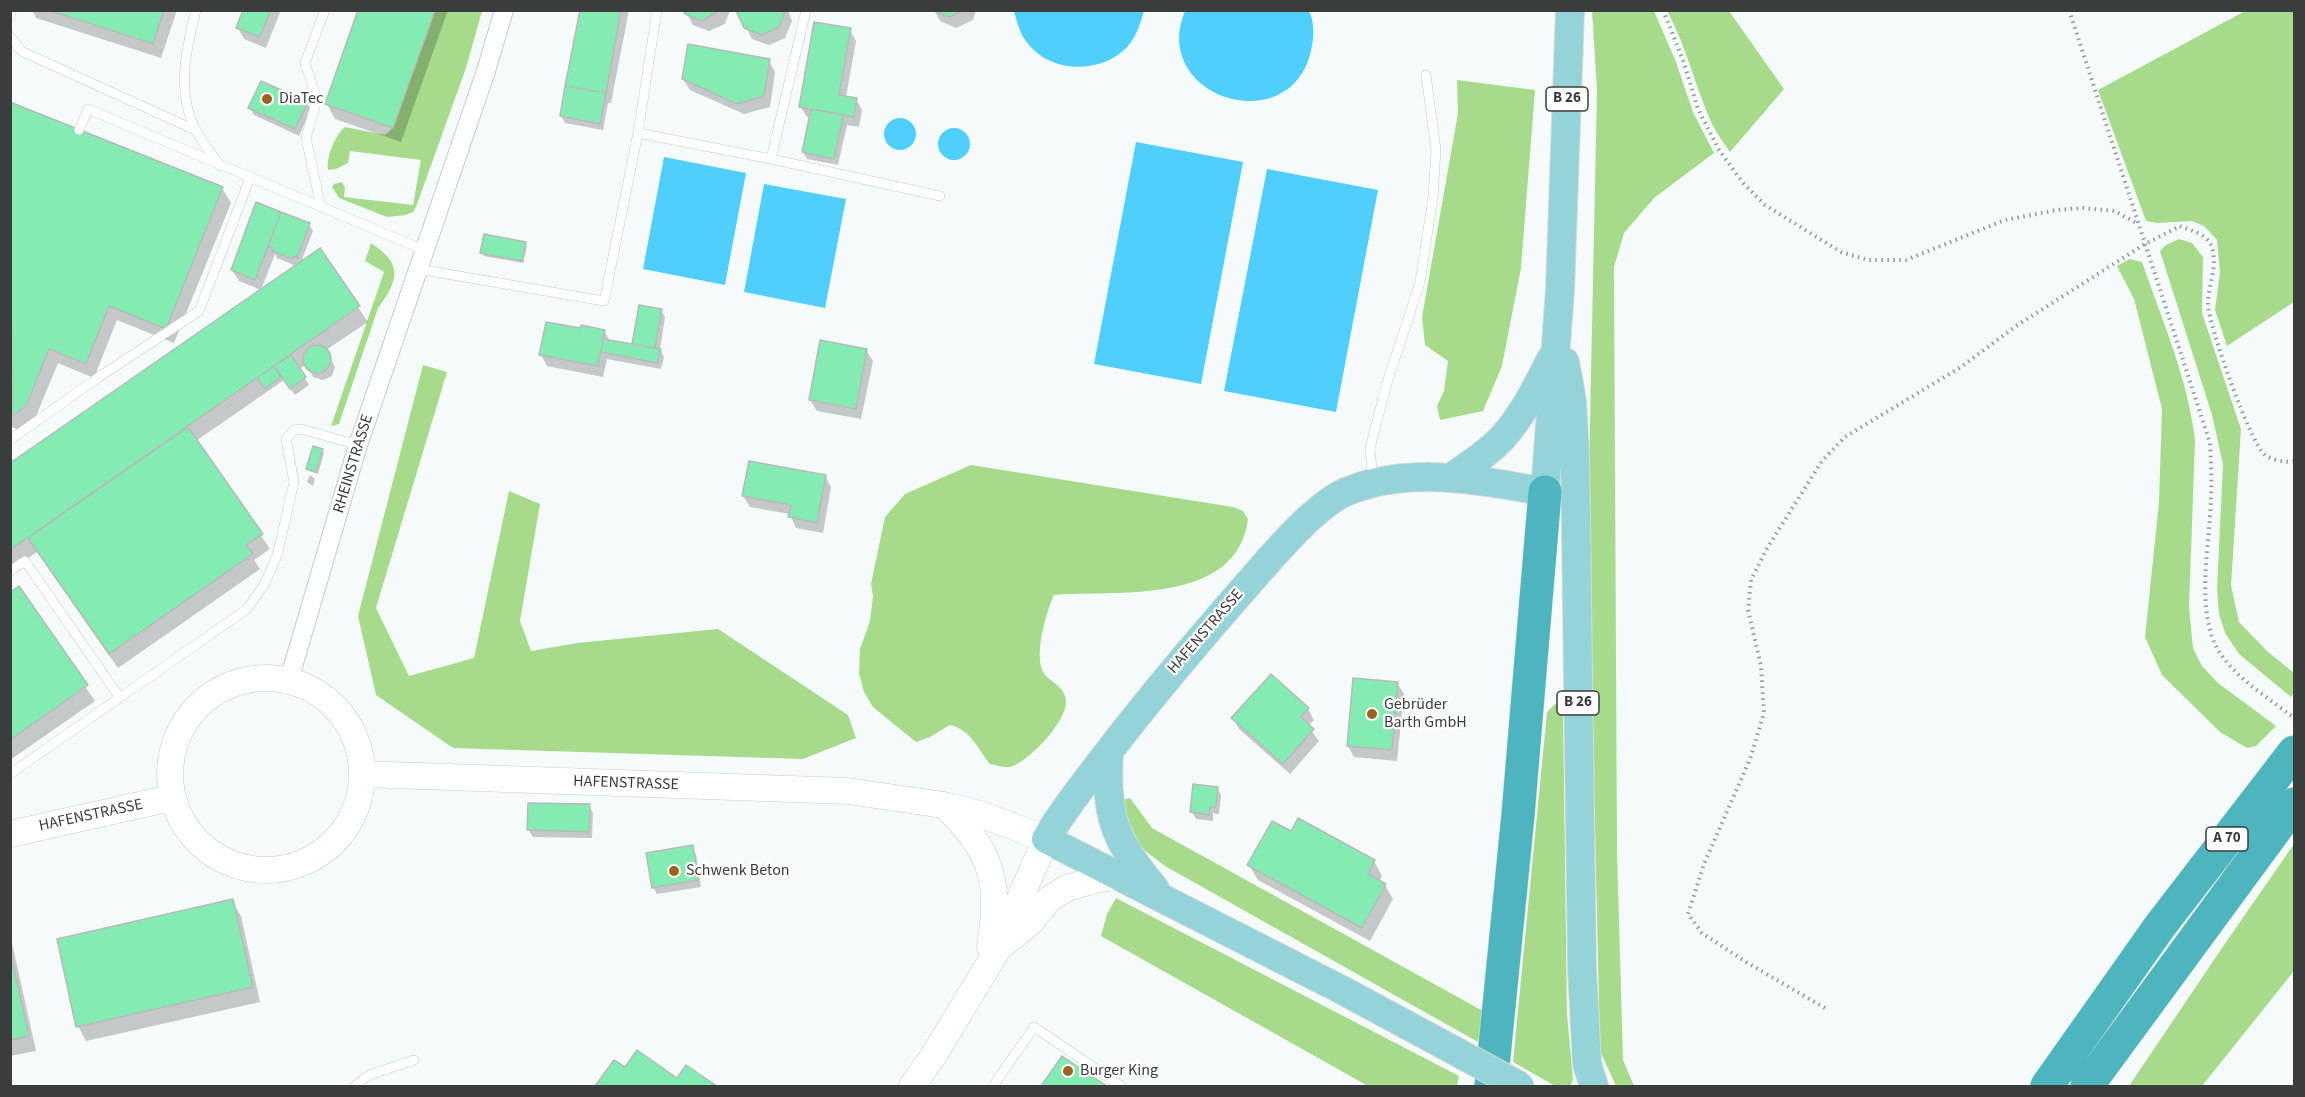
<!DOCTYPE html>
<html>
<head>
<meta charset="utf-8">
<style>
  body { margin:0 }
  #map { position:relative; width:2305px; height:1097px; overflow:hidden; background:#f5fbfa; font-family:"Source Sans 3",sans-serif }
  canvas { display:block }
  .frame { position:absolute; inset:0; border:12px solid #3b3d3d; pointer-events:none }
</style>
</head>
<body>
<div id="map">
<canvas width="2305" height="1097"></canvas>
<div class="frame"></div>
</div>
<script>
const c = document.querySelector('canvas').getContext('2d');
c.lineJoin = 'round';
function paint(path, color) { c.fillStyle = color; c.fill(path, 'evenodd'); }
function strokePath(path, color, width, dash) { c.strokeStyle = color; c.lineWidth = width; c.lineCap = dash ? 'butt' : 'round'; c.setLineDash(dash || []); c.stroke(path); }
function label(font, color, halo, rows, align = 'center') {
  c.font = font + ' "Source Sans 3",sans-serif'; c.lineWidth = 4.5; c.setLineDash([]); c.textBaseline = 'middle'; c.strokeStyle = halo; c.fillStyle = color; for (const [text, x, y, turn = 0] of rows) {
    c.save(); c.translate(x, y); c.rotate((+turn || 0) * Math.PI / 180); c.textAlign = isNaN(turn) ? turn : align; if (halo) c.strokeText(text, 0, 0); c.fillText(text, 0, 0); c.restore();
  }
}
paint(new Path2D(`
  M2247,10L2294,11V302L2227,346L2215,310L2220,272L2217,240L2204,226L2192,221L2157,223L2146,221L2098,90Z
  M435,11H482L466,68L416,207L413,212L405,215L387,217L339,198L332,187L334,184L342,182L345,188L344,197L413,205L421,160L350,151L348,163L336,169L328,170C326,157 335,135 345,127L385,135L393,128Z
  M1592,11H1654L1676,62L1693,112L1714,153L1654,198L1624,233L1614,267L1617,852L1623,1060L1634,1086H1616L1600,1051L1588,517L1597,90Z
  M1667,11H1729L1784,89L1730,152C1724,143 1717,134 1712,124C1695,87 1687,47 1667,11Z
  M1457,80L1535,90L1521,268L1502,366L1483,411L1440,420L1437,406L1444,391L1448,361L1425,345L1422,317L1458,113Z
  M2179,239L2192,243L2203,257L2202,313L2241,429L2231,585L2239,622L2268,652L2294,673V692L2291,697L2239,654L2225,633L2219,614L2217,589L2223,464L2212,415L2160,251L2166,245Z
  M371,243C403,264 399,280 378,308L339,424L331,426L384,272L365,261Z
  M2130,259L2142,262C2162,320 2188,379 2195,440L2189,607L2193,648L2202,666L2218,683L2276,726L2256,746L2247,748L2220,732L2162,675L2145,637L2159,502L2162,409L2134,299L2117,266Z
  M423,365L447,372L376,608L409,676L474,658L509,491L540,504L520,621L531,651L577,643L718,629L848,715L856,738L803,759L453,748L376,695L358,616Z
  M971,465L1233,507L1243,511L1248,519C1237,606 1117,590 1054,595C1046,612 1034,655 1043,672C1050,683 1064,685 1066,700C1068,720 1031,759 1013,766C1006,769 997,765 990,764C977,748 971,730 950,725L930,737L916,742L873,707L864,692L859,674L860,649L870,621L873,596L871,584L885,517L905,494Z
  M1555,704L1563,708L1567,1014L1573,1080L1570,1086H1555L1513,1062L1547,712Z
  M1130,798L1152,828L1483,1011L1478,1042L1165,866L1144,850L1127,828L1120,801Z
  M2294,844V971L2202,1086H2129L2224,945Z
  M1116,898L1459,1076L1457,1086H1368L1101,936L1107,914Z`), '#a7db8b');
paint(new Path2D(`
  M1014,11V10L1144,11C1140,25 1135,41 1123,51C1092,77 1040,71 1021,33C1018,26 1016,18 1014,11Z
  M1185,11H1309C1315,23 1314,38 1311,51C1290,142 1149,97 1185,11Z
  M884 134a16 16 0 1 1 32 0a16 16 0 1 1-32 0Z
  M938 144a16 16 0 1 1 32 0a16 16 0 1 1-32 0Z
  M1136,142L1243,162L1201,384L1094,364Z
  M664,157L746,173L725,285L643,269Z
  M1267,169L1378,190L1336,412L1224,391Z
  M764,184L846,199L825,308L744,292Z`), '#50cffd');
paint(new Path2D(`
  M32,10H177L161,58L36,18Z
  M245,10H281L266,48L244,39L238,28Z
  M360,10H448L401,142L335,119L327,104Z
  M581,10H629L611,103H608L603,130L565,123L561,116Z
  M685,10H730L725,24L709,31L693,25Z
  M738,10H788L792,21L785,38L769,45L752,39Z
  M934,10H976L973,20L956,28L940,21Z
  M850,30L856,41L846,97L856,99L862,110L859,127L847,125L838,165L807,159L803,152L811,118L807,117L800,106Z
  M769,61L775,72L770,107L744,114L690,90L683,79Z
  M10,103L222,188L231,203L174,343L117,320L94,378L58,363L34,421L21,431L10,426Z
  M307,103L311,110L299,136L254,115L250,108Z
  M257,204L309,224L313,231L301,262L319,250L368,322L326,350L335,367L332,376L323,380L313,377L307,364L299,369L309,385L295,395L284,380L196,441L270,549L254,560L260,569L118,668L37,552L10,570V465L296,266L277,258L275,254L261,290L239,281L232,270Z
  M525,244L527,247L523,263L484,256L482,253Z
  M661,310L665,317L660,349L664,357L661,369L607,359L603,377L547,366L541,355L581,330L604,331L610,341L633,345Z
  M866,350L873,361L861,419L817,411L810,400Z
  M322,450L324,453L318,474L309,471L308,468Z
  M310,475L315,479L313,486L307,482Z
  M825,476L831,487L823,533L796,528L790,514L750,507L743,496Z
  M19,588L95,701L10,760V594Z
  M1397,683L1404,694L1397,761L1354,757L1348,746Z
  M1308,709L1314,720L1308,726L1319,741L1290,774L1239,729L1233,718Z
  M1217,788L1221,795L1219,814L1213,813V821L1196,819L1192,812Z
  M589,806L593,813L592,838L533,837L528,829Z
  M1291,833L1374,861L1382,876L1379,882L1385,885L1393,899L1370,941L1258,880L1249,865Z
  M692,847L696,854L701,887L657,894L653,887Z
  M232,901L241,916L260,1002L86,1041L78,1026Z
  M10,934L36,1051L10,1056Z
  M1063,1058L1104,1086H1043Z
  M614,1062L625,1069L677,1080L687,1067L715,1086H597Z`), '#0003');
const building = new Path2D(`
  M48,10H164L153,44Z
  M243,10H271L260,37L236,28Z
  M358,10H435L393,128L325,104Z
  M580,10H621L606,93L565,86Z
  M683,10H720L702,21L685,14Z
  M786,10L779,27L762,35L744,28L736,11Z
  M932,10H964L949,17Z
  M814,22L851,28L839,95L857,98L854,117L799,107Z
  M688,44L770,59L764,96L737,104L682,79Z
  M261,81L308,102L295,129L248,108Z
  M565,86L606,93L600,124L560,116Z
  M10,102L223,187L166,329L109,306L86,364L49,349L26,406L12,416Z
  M811,109L844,115L834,159L802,152Z
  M256,202L281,212L255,280L231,270Z
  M281,212L310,223L297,258L293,256L292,259L272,251L273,248L268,247Z
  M484,234L526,242L522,261L480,253Z
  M320,248L360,306L10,550V463Z
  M639,305L662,309L655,348L632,344Z
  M546,322L580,328L581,325L605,330L598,366L539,355Z
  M603,339L661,349L657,363L601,352Z
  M820,340L867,349L856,409L809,400Z
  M303 359a14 14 0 1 1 28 0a14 14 0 1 1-28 0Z
  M291,355L306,377L290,389L274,366Z
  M274,366L281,377L265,389L257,378Z
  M188,427L263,534L246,545L253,554L109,654L28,538Z
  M313,446L323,449L316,472L306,469Z
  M749,461L826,475L817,523L788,517L791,505L742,496Z
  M19,586L88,685L10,740V592Z
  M1271,674L1309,708L1301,717L1314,729L1283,764L1231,718Z
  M1353,678L1398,682L1392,750L1347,746Z
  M1193,784L1218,787L1216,807H1210L1209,815L1190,812Z
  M528,803L590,804L589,832L527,830Z
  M1298,818L1375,860L1368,874L1386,884L1362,928L1247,865L1272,821L1291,831Z
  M693,845L698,880L652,888L646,853Z
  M233,899L253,987L76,1027L57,939Z
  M10,952L29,1036L10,1040Z
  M637,1050L677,1078L686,1065L717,1086H595L614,1060L625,1067Z
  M1062,1056L1107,1086H1041Z`);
paint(building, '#84ecb2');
strokePath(building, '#b7bbb8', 1.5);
const lane = new Path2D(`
  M196,10C186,49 176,93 196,130C202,143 212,154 220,166
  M657,10L638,133L771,159
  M806,10L771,159L940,196
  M10,16L12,10
  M10,36L21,51L195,130
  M79,130L88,109L424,250
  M321,207L306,138L317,99L305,63L325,10
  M418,269L604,301L638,133
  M10,440L99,377L199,311L250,178
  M1373,481L1370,448L1387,383L1420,282L1433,197L1436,150L1426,75
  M10,571L25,561L120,698
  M10,774L247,609L264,585L277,556L294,482L286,439L294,430L301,429L358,445
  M355,1086L369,1075L414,1060
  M993,1086L1034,1027L1121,1086`);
const street = new Path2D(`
  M289,680L358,445L486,71L504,10`);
const secondary = new Path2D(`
  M170 774a96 96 0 1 1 192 0a96 96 0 1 1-192 0Z
  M363,774L848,791L943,805L980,814L1046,839L998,949L934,1055L912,1086
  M944,805C992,852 1001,880 990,947
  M10,834L171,798
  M1000,947L1031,922L1048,900L1067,888L1095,880L1122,876`);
const primary = new Path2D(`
  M1565,362L1572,401L1575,454L1582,969L1587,1064L1594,1086
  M1452,477C1470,464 1489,453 1504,436C1524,413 1537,386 1551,359
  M1109,752C1105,816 1114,840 1155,889
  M1444,1045L1342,990L1046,839C1063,810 1084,784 1104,758C1147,701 1193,647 1240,593C1265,565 1314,504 1348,491C1411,466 1480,480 1545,492L1560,290L1570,10`);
const highway = new Path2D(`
  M1491,1086L1518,815L1545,492
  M2047,1086L2160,926L2294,752
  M2087,1086L2294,804`);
strokePath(lane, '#c5cbc9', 10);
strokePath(street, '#c5cbc9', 20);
strokePath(secondary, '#c5cbc9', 27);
strokePath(primary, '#d8d8d8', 30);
strokePath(highway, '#d8d8d8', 34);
strokePath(new Path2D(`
  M1663,10L1683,60L1698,109L1719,150L1743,183L1765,205L1841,252L1868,260H1906L2005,220L2057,210L2083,208L2115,211L2138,224
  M2069,10L2210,443C2211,462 2212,480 2211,498C2210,545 2193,616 2222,656C2240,681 2270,699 2294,718
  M1825,1008L1746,962L1702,933L1688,914L1704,864L1750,759L1764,713L1761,666L1748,610L1751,580L1766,550L1822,461L1845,437L1961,367L2016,326L2145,244L2180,226C2190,230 2206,234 2211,245C2219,264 2208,285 2208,304C2208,324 2250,442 2264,454C2270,460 2287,463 2294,461`), '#939797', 4, [1.5, 4.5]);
strokePath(lane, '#fff', 9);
strokePath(street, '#fff', 18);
strokePath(secondary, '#fff', 26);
strokePath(primary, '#94d3d8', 28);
strokePath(highway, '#4db5be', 33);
const primaryBridge = new Path2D(`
  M1444,1045L1520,1086`);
strokePath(primaryBridge, '#d8d8d8', 30, []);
strokePath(primaryBridge, '#94d3d8', 28);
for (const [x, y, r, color] of [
  [267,99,6,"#9a631e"],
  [1372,714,6,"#9a631e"],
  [674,871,6,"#9a631e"],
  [1068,1071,6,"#9a631e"]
]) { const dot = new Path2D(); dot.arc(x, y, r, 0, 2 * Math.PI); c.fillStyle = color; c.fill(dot); strokePath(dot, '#fff', 2); }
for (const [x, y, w] of [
  [1567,99,42],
  [1578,703,42],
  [2227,839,42]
]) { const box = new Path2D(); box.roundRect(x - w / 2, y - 12, w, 24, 4.5); c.fillStyle = '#fff'; c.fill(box); strokePath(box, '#3b3d3d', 1.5); }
label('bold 15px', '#3b3d3d', null, [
  ["B 26",1567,99],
  ["B 26",1578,703],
  ["A 70",2227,839]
]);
label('16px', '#3b3d3d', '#fff', [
  ["DiaTec",279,99],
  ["Gebrüder",1384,705],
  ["Barth GmbH",1384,723],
  ["Schwenk Beton",686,871],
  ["Burger King",1080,1071]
], 'left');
label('16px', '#3b3d3d', '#fff', [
  ["RHEINSTRASSE",354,464,-73],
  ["HAFENSTRASSE",1206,632,-49],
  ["HAFENSTRASSE",626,784,2],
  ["HAFENSTRASSE",91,816,-12]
]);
</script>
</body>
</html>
